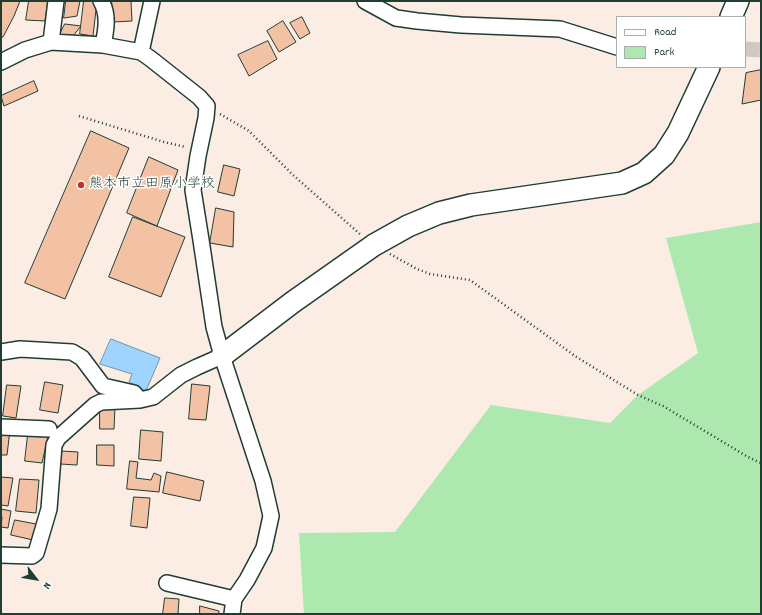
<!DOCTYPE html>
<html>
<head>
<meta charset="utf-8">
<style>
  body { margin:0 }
  #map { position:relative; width:762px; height:615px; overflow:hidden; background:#fbece4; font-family:Dekko,sans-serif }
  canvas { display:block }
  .frame { position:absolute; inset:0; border:2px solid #1f3d34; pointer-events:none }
  .legend { position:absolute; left:616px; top:16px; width:130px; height:52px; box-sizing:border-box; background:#fff; border:1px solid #a5b1ae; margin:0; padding:5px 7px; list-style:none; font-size:12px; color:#1f3d34 }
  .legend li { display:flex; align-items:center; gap:8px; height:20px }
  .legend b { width:20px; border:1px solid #a5b1ae }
  .north { position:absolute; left:16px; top:559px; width:40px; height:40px; -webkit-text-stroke:3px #fff; paint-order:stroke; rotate:121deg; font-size:11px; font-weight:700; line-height:16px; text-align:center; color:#1f3d34 }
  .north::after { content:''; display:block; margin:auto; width:14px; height:18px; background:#1f3d34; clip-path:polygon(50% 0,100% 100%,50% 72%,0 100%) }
</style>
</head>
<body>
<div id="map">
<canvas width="762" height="615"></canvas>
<div class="frame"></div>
<ul class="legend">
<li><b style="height:5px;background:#fff"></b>Road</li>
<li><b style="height:11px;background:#ade9ae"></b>Park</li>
</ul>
<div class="north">N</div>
</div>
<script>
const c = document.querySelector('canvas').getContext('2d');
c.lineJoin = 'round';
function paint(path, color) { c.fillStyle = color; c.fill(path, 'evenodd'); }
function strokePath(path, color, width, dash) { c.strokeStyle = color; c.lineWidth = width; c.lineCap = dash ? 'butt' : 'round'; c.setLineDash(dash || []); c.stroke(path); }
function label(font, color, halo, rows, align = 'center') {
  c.font = font + ' Dekko,"Klee One",sans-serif'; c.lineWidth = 3; c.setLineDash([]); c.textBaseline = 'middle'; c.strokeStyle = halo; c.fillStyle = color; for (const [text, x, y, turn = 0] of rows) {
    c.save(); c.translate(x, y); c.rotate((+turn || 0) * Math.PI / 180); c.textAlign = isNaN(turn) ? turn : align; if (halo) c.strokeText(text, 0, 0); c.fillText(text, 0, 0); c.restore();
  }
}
paint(new Path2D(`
  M761,222V614H304L299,533L395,532L491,405L610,423L638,395L698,353L666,238Z`), '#ade9ae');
const water = new Path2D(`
  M111,339L160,358L146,391L129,382L132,374L100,364Z`);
paint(water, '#9ed4fd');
strokePath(water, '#6b98ad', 1);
const building = new Path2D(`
  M1,1H20L14,16L3,37H1Z
  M29,1H48L45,21L26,20Z
  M66,1H80L77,16L64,18Z
  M84,1H97L93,36L80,34Z
  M112,1H131L132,21L113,22Z
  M302,17L310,33L300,39L290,23Z
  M283,21L296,42L279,52L267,31Z
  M65,24L81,26L73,36L58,38Z
  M268,41L277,59L249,76L238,55Z
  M761,70V100L742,104L746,73Z
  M34,81L38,91L4,106L1,96Z
  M91,131L129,148L65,299L25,283Z
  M149,157L178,170L157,226L127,213Z
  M224,165L240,169L234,196L218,192Z
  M216,208L234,212L233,247L210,243Z
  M133,217L185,237L161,297L109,277Z
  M45,382L63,385L58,413L40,410Z
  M192,384L210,386L206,420L189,419Z
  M7,385L21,386L16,418L3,416Z
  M100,406H115L114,429H100Z
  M1,429L10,430L7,455H1Z
  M141,430L163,432L161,461L139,459Z
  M28,435L48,436L42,463L25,461Z
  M97,445H114V466L97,465Z
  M61,451L78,452L77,465L60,464Z
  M130,461L138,462L136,478L151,480L154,473L161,476L159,492L127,489Z
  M167,472L204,481L200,501L163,493Z
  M1,477L13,478L8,506L1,505Z
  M20,479L39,480L36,513L16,511Z
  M134,497L150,498L147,528L131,526Z
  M1,509L11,511L8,528L1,527L2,517H1Z
  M15,520L36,524L33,540L11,535Z
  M165,598L179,599L178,614H163Z
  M200,606L219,611V614H200Z`);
paint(building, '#f3c1a4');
strokePath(building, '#1f3d34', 1);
strokePath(new Path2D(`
  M745,49L761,50`), '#cfc9c1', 15, [15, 8]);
const street = new Path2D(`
  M101,1C109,14 106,31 103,45
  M152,1L141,52L151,59L199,97L207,106L206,118L198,156L193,190L201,240L214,327L222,356L263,481L271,516L264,548L247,580L234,599L232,614
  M365,1L396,18L417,21L461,25L560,29L617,47
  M51,42L56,1
  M1,62L25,50L51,42L103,45L141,52
  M1,352L20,349L72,352L82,358L103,386L134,393L139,399
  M1,427L49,429
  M1,555L32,556L36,553L49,509L54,445L58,438L95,405L101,402L140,400L153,397L181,375L197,367L222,356
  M167,583L234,599`);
const secondary = new Path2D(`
  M731,17L738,1
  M222,356L293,302L374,245L408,226L439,213L471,205L622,183L644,173L664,155L678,133L709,67`);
strokePath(street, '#1f3d34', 18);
strokePath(secondary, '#1f3d34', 24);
strokePath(new Path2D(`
  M220,114L249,131L293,175L361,235
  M79,116L164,142L186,147
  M390,254L417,269L430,274L470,280L575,356L638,395L663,406L748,457L761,463`), '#1f3d34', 2.5, [1, 3]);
strokePath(street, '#fff', 15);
strokePath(secondary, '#fff', 21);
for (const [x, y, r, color] of [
  [81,185,4,"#c8321e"]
]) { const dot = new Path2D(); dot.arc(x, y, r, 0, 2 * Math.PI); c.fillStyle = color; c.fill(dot); strokePath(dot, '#fff', 1.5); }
label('14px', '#1f3d34', '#fff', [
  ["熊本市立田原小学校",89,185]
], 'left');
</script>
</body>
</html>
